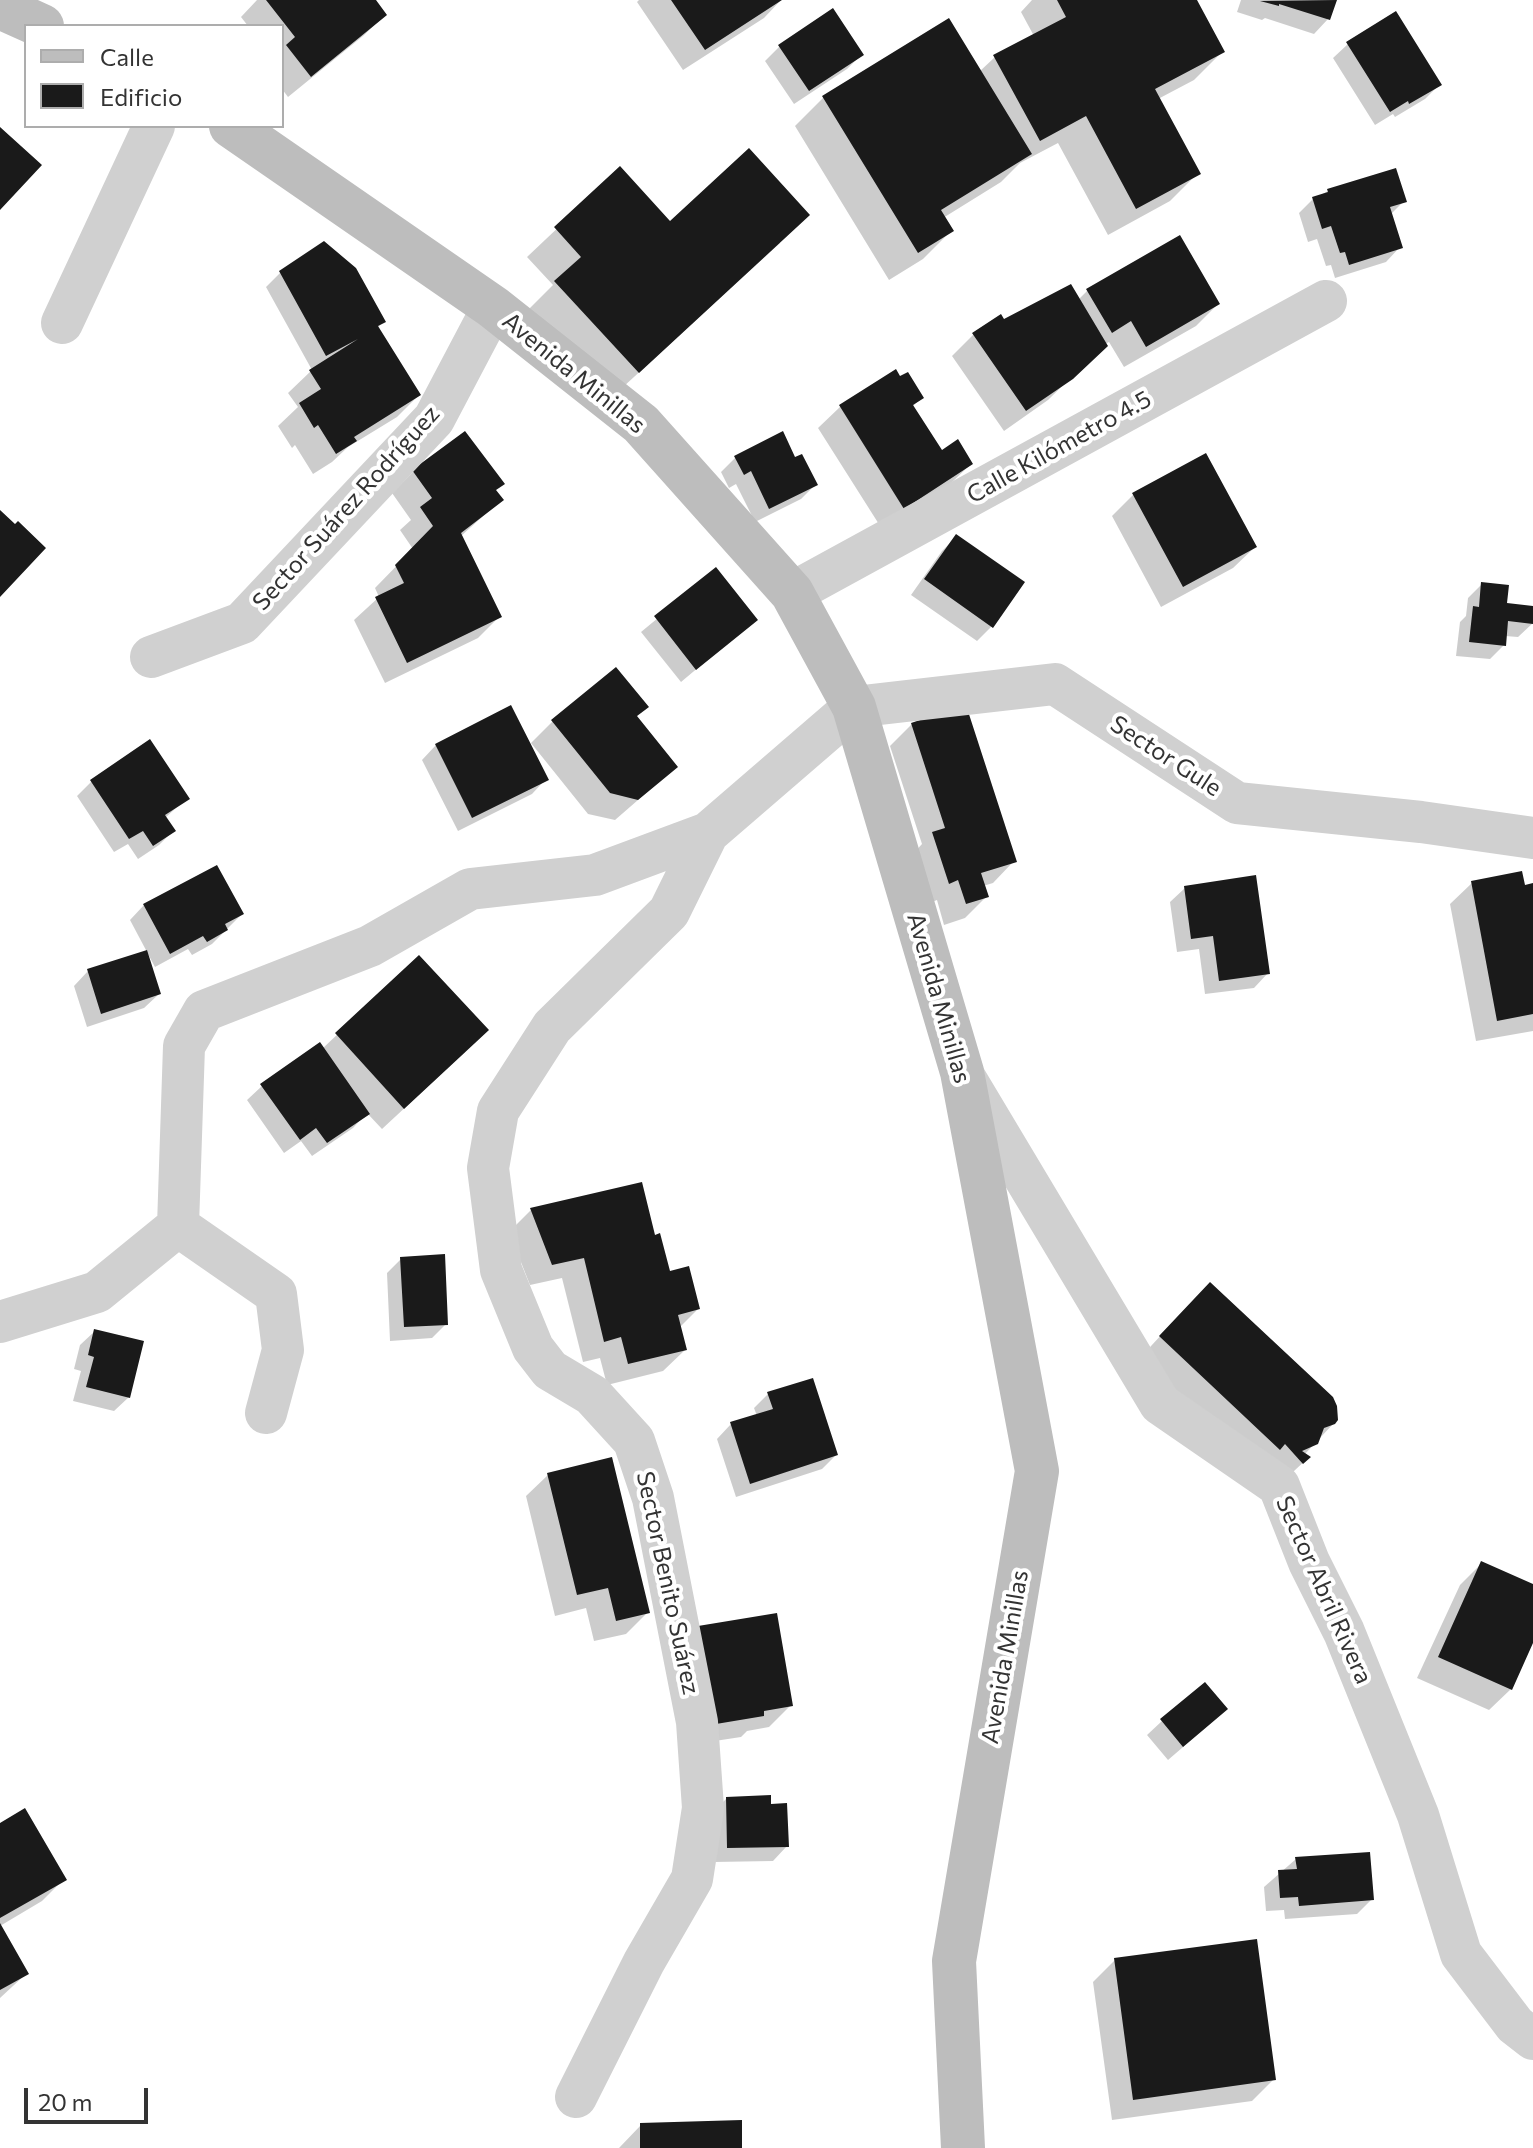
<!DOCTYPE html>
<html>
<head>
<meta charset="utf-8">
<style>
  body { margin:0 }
  #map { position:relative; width:1533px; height:2148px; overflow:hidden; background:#fff; font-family:Commissioner,sans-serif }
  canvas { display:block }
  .legend { position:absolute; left:24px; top:24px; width:260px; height:104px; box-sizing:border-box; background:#fff; border:2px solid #adadad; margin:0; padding:10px 14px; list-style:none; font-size:24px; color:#333 }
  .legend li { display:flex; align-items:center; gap:16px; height:40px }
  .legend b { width:40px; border:2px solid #adadad }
  .scale { position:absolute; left:24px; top:2088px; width:124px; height:36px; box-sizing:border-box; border:4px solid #333; border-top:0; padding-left:10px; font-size:24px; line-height:28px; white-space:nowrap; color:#333; -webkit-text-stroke:6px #fff; paint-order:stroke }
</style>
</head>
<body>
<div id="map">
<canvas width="1533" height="2148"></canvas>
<ul class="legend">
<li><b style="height:10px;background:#bdbdbd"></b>Calle</li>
<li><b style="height:22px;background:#1a1a1a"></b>Edificio</li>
</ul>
<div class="scale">20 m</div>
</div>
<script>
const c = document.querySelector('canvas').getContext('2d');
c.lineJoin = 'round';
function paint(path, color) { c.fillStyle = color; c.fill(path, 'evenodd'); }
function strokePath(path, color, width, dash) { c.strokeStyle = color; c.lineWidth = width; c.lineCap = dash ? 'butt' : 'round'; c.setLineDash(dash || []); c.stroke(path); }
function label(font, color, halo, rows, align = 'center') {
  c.font = font + ' Commissioner,sans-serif'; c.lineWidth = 8; c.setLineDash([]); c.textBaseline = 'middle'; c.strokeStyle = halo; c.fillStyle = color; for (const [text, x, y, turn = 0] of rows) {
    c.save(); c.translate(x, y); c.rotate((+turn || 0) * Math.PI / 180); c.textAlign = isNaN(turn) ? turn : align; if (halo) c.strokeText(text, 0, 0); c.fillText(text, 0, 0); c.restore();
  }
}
paint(new Path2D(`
  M257,0H373L385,15L363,36L288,97L282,89V26H248L241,17Z
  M639,0H781L764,18L683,70L637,2Z
  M1032,0H1195L1223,51L1194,80L1158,99L1198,173L1170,201L1108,235L1058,143L1020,163L1001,182L943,218L951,231L923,259L889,280L795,126L823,98L979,72L995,57L1034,36L1021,12Z
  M1241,0H1335L1328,19L1314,34L1265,18L1262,20L1237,12Z
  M1348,44L1440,84L1425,99L1395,117L1393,114L1375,125L1333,58Z
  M780,46L862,54L847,69L794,104L765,61Z
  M620,169L670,224L780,243L610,399L528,310L553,285L527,257Z
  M1328,191L1404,201L1390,215L1400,247L1386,262L1335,278L1331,265L1326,266L1317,239L1308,242L1299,213L1313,199Z
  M1179,237L1218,304L1196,326L1124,367L1109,342L1105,344L1048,400L1004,431L952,356L973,335L1004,321L1078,300L1087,291Z
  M280,273L384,321L377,328L419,395L397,417L348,447L332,462L313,474L295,445L292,448L278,426L298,407L288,393L312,370L266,287Z
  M895,372L921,398L912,407L942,453L971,464L949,485L882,529L818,428L840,407Z
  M464,434L501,500L461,536L500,616L478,638L385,683L354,620L379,597L375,588L413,549L400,530L411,520L392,493L413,472Z
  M736,457L794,459L816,484L801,499L755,522L736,484L729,488L721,472Z
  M1133,495L1255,547L1233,568L1161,607L1112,516Z
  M957,536L1022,583L991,627L977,641L911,595L942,551Z
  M716,570L755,620L681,682L641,632Z
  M1482,584L1505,604L1533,608V623L1518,637L1505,636L1504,645L1490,659L1456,656L1460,622L1466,616L1468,598Z
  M616,669L635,717L676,767L615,820L588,814L531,743L552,722Z
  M912,724L1014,861L993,883L983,886L987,896L965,918L944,925L937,900L927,904L912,855L922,844L890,746Z
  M150,742L187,798L165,818L173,831L159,845L138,859L128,844L114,852L77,796L91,782Z
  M436,745L546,779L532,794L458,831L422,760Z
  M1472,883L1523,887L1533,885V1031L1476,1041L1450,904Z
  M1185,888L1268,973L1254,988L1205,994L1199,949L1177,952L1170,902Z
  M144,905L242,914L212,944L192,955L188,949L155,967L148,954L146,955L159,994L144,1008L87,1027L74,986L88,971L147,952L130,920Z
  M418,958L465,1052L382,1129L367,1113L353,1128L312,1156L301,1141L284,1153L247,1100L262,1086L322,1049Z
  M640,1184L653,1237L668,1274L698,1309L679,1328L685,1350L663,1371L607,1385L600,1358L583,1362L562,1278L530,1285L509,1232L531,1210Z
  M401,1259L446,1324L432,1338L390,1341L387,1273Z
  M1188,1306L1334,1423L1304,1455L1308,1458L1280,1484L1139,1359Z
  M95,1331L129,1397L114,1411L73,1401L81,1371L74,1369L80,1345Z
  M768,1394L836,1455L822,1469L736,1497L717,1439L731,1424L757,1416L754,1408Z
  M548,1475L647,1613L626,1634L594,1641L586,1608L555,1616L526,1496Z
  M1482,1563L1533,1586V1639L1511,1689L1489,1710L1417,1678L1460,1585Z
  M678,1650L791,1705L769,1727L747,1731L741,1737L695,1744Z
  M1162,1721L1211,1723L1168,1760L1147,1735Z
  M727,1798L769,1806L787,1846L773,1861L714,1862L712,1813Z
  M0,1825L64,1879L42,1901L0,1926Z
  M1296,1859L1372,1899L1357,1914L1285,1919L1284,1910L1266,1911L1264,1887Z
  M0,1927L27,1973L0,1998Z
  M1115,1960L1274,2079L1252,2101L1112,2120L1093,1982Z
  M641,2125L740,2148H619Z`), '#0003');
paint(new Path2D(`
  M266,0H376L387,15L311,77L286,45L295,37Z
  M671,0H782L705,50Z
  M1057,0H1197L1225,52L1155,89L1201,174L1136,209L1086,116L1040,141L993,55L1066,17Z
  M1337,0L1330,20L1279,4V6L1260,1Z
  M833,8L864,55L809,91L778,45Z
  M1396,11L1442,85L1409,104L1408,101L1390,112L1346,42Z
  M949,18L1032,154L941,210L954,231L918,253L822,96Z
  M0,127L42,165L0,210Z
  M749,148L810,215L639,373L554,281L581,257L554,227L620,166L670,221Z
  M1396,168L1407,202L1390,207L1403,248L1349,265L1345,252L1340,253L1331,226L1322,229L1312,197L1328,192L1327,189Z
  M1180,235L1220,304L1146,347L1131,321L1112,333L1086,289Z
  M324,241L356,268L386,322L378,326L421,395L354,437L357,441L336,454L318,425L314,428L299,403L321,389L309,370L358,339L326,356L279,271Z
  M1071,284L1108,346L1073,379L1026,411L972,333L1001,314L1004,319Z
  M896,369L900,376L908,372L924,398L913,405L942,450L958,439L973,464L904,509L839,405Z
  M465,431L505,484L496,490L504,500L461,533L502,617L407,663L375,597L404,583L395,565L433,526L420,507L432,498L412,470Z
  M783,431L795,457L802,454L818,485L769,509L751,471L744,475L734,456Z
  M1206,453L1257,547L1183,587L1132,493Z
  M0,510L15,524L18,521L46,548L0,597Z
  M956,534L1025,582L993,628L924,579Z
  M716,567L758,620L696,670L654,616Z
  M1481,582L1509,585L1507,603L1533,606V624L1508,621L1506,646L1469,642L1473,606L1479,607Z
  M616,667L649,707L637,716L678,767L638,800L610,793L551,720Z
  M511,705L549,780L472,818L435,744Z
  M966,705L1017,862L981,873L989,897L966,904L958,880L949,884L932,832L945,828L911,723Z
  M150,739L190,799L165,815L176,831L153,846L143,831L129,839L90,780Z
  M217,865L244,914L225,924L228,930L207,942L203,936L170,954L143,904Z
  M1522,871L1525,885L1533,883V1014L1497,1021L1471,881Z
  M1256,875L1270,974L1219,981L1213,936L1191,939L1184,886Z
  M147,950L161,994L101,1014L87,969Z
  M419,955L489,1030L404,1109L335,1033Z
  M320,1042L370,1114L327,1143L316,1128L300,1140L260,1084Z
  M642,1182L655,1235L660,1233L670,1271L689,1266L700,1309L678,1315L687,1350L628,1364L621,1337L604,1342L584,1258L552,1265L530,1208Z
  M445,1254L448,1325L404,1327L400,1257Z
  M1210,1282L1333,1397L1337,1406L1338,1420L1335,1424L1324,1428L1318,1444L1302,1451L1311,1457L1303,1464L1285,1444L1280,1450L1159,1336Z
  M94,1329L144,1341L130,1398L86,1387L94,1357L88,1355Z
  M813,1378L838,1455L750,1484L730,1422L773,1409L767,1392Z
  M612,1457L650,1613L616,1621L608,1588L577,1595L547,1473Z
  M1481,1561L1533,1584V1643L1512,1690L1438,1657Z
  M777,1613L793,1706L764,1711V1716L716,1724L698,1626Z
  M1205,1682L1228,1709L1183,1747L1160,1719Z
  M771,1795V1804L787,1803L789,1847L727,1848L726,1797Z
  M25,1808L67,1880L0,1918V1823Z
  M1370,1852L1374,1900L1299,1906L1298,1897L1280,1898L1278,1870L1297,1869L1295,1857Z
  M0,1923L29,1974L0,1990Z
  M1257,1939L1276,2080L1133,2100L1114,1958Z
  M742,2120V2148H640V2123Z`), '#1a1a1a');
strokePath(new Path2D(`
  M62,323L154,126
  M792,593L1326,301
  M151,657L242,623L434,419L493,307
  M965,1078L1160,1404L1279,1486L1309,1562L1344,1632L1418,1815L1461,1954L1515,2025L1533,2039
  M178,1226L276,1294L283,1350L266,1413
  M0,1322L97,1292L178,1226L184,1046L204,1011L370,946L470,889L595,875L708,833L854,707L1055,684L1237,803L1421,822L1533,838
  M576,2097L644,1962L692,1879L703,1808L697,1722L653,1498L634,1441L592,1395L550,1370L533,1348L501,1270L488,1168L498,1111L552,1027L669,912L708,833`), '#d0d0d0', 42);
strokePath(new Path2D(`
  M0,7L42,26
  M231,126L493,307L641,424L792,593L854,707L962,1072L1037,1471L954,1961L963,2148`), '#bdbdbd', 44);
label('24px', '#333', '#fff', [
  ["Avenida Minillas",574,373,39],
  ["Calle Kilómetro 4.5",1059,447,-29],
  ["Sector Suárez Rodríguez",346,508,-48],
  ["Sector Gule",1166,756,33],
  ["Avenida Minillas",939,998,74],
  ["Sector Benito Suárez",668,1583,78],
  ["Sector Abril Rivera",1324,1590,66],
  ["Avenida Minillas",1005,1657,-80]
]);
</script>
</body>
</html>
